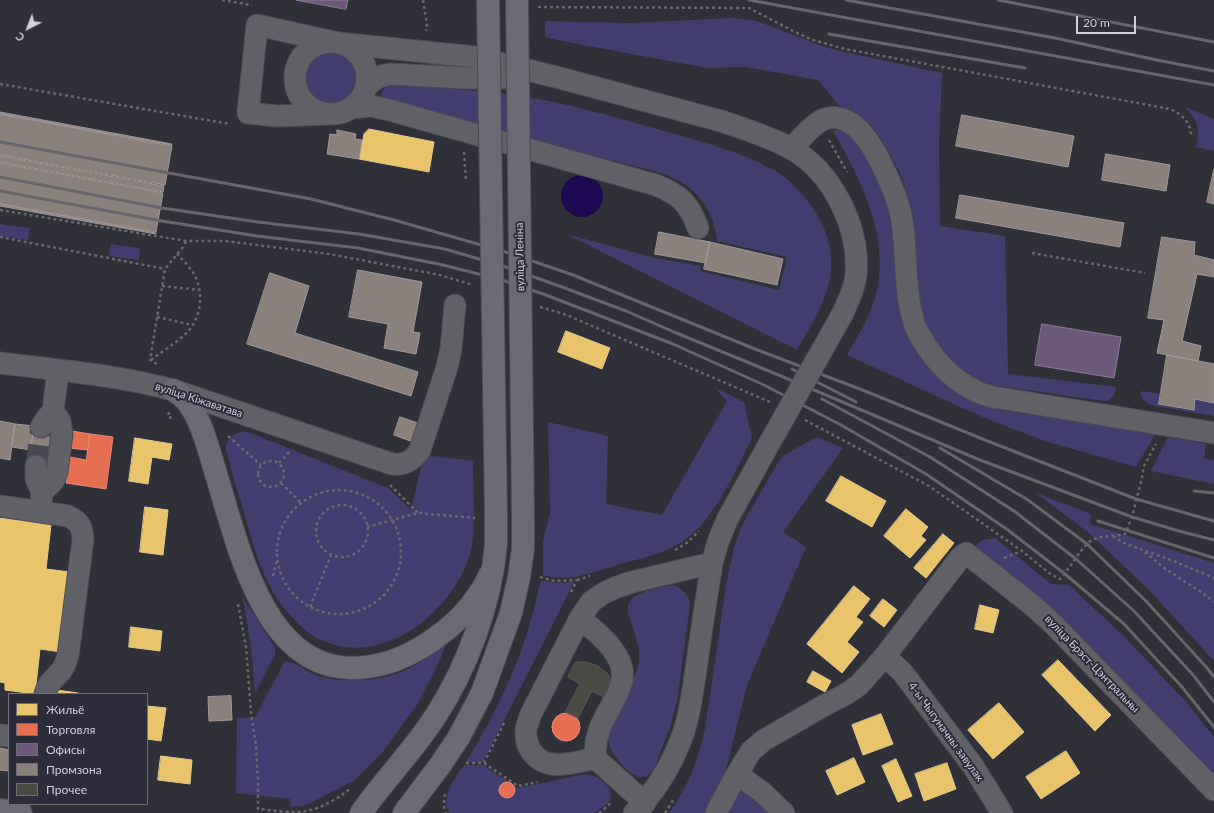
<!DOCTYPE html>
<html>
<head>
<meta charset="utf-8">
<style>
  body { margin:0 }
  #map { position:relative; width:1214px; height:813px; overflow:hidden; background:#303038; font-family:Lato,sans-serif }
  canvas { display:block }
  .legend { position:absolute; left:8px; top:693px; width:140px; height:112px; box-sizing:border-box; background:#2c2c3b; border:1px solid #6e6e7b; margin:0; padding:5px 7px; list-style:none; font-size:12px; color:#d0d1db }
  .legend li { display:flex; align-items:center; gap:8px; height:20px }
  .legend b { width:20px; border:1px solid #6e6e7b }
  .north { position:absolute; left:8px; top:8px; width:40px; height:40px; -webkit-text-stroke:3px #2c2c3b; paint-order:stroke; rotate:222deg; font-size:11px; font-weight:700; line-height:16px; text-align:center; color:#d0d1db }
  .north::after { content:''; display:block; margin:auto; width:14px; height:18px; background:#d0d1db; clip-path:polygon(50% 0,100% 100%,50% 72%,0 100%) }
  .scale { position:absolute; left:1076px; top:16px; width:60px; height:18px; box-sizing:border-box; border:2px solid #d0d1db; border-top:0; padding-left:5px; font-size:12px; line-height:14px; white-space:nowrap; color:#d0d1db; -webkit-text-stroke:3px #2c2c3b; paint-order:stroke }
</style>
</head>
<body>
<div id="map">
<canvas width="1214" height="813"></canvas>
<ul class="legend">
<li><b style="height:11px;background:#e9c46a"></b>Жильё</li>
<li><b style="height:11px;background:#e76f51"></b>Торговля</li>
<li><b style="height:11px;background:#6d597a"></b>Офисы</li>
<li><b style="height:11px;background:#8a817c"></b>Промзона</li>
<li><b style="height:11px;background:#4b4943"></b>Прочее</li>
</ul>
<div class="north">С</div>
<div class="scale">20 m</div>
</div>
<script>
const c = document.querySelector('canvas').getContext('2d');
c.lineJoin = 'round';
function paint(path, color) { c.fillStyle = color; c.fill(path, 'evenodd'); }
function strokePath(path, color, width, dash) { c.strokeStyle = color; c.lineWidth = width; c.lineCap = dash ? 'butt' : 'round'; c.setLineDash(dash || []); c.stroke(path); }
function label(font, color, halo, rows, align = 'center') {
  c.font = font + ' Lato,sans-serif'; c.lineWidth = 4; c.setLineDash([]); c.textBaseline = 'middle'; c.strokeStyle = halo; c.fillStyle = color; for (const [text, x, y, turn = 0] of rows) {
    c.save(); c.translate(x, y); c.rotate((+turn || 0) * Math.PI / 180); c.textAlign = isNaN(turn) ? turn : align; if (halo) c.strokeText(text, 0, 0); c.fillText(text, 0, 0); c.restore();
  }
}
paint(new Path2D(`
  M733,18L757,21L819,45L835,50L942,73L939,143L940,226L1005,236L1008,374L1116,387C1115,395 1113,400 1105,401L997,386L986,383L975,379L953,363L944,353L935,341L927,328L922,313L918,295L916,253L911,208L900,173L881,139L872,126L864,119L857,114L842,109L818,80L745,67L707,68L562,41L545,37V21L631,23Z
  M305 77a26 26 0 1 1 52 0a26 26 0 1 1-52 0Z
  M390,83C435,88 481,90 526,97C579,105 630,122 682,136C711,145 740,152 767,167C773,169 778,172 783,176C807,195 829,225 831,257C833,293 814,320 797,350L566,234L655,258L701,266L700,271L779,290L787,257L717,241C713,203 690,181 654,171L477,126L396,103L381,96L384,89Z
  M1183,106L1214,119V151L1196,147C1200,127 1199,120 1183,106Z
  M841,130L848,133L855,138L870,162L886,198L891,218L899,294L981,404L1000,410L1156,433L1136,467L1048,442L1013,429L980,416L847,355C857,337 869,319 875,298C892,240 861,180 833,131Z
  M0,224L30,228L28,240L0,236Z
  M111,244L140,248L139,260L109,256Z
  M714,387L744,402L752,438C733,475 713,526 675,546C656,556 634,560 614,566C588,574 570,582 543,575V541L550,513L548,422L608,436L606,504L662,515L727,401Z
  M1141,391L1160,394L1159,404L1193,410L1195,399L1214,403V416L1150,405C1144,401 1140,398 1141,391Z
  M242,432H248L388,488L411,510L424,455L473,461C473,488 478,535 468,560C447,617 378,670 317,638C307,633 299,625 292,617C263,587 253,543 242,505C236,486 230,468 226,449C226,439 232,434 242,432Z
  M817,437L843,448L783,532L806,547L747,685L723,781L706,813H669C688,787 698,761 705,729L727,579L735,544L741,528L751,509L782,456Z
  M1168,437L1206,444L1204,459L1214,460V484L1151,471Z
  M1036,493L1091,514L1090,524L1214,563V661L1150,591L1089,533Z
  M995,538L1051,584L1069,585L1124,636L1187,703L1214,737V779L973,549L982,540Z
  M541,580L554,583L574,582L483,762H466C482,736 496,710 508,683C523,650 533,615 541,580Z
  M673,585C683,589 688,594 690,604L677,701L671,724L654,769C650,775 644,779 636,776C629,773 622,765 618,760C613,754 608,746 608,738C607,714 636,686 639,661C641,647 632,627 628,613C628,609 627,605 630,601C637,591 662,587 673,585Z
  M242,596L275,648V655L255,693C253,660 249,628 242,596Z
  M447,643L435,671L417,705L381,754L355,780L307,805L291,807L290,799L236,793L237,718L255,717L285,661C298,663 302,669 313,674C317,676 323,677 328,678C334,680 342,680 349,680C390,682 416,668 447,643Z
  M464,765H483L518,788C534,785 550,781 567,778C574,776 583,773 591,775C598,776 606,783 610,790C615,801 602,808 594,813H449C440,795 455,779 464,765Z
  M743,788L776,813H723L733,794Z`), '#413e6f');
paint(new Path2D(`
  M561 196a21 21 0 1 1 42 0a21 21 0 1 1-42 0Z`), '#1e0852');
const homes = new Path2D(`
  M369,129L434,142L429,172L359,159L364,134Z
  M566,331L610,348L602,369L558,352Z
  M135,438L172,444L169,460L152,457L148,484L129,481Z
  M841,476L886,501L872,527L826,501Z
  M145,507L168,510L163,555L140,552Z
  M906,509L928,527L921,536L926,540L910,558L884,536Z
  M0,518L51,525L46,569L70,572L61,652L40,649L35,694L5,690V683L0,682Z
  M943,534L954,543L926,578L914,568Z
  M854,586L870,599L856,617L863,622L847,642L859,652L842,673L807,644Z
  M883,599L897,610L884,627L870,616Z
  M980,605L999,610L993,633L975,629Z
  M131,627L162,631L160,651L129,647Z
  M1058,660L1111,715L1095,731L1042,675Z
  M813,671L831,681L825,692L807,682Z
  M57,690L78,693V694H57Z
  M999,703L1024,732L993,759L968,730Z
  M147,706L166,708L161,741L147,739Z
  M881,714L893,744L863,755L852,725Z
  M1066,751L1080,773L1041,799L1026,777Z
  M161,756L192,760L190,784L158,780Z
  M854,758L865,782L837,795L826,771Z
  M896,759L912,796L898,802L882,766Z
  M947,763L956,789L924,801L915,774Z`);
paint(homes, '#e9c46a');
strokePath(homes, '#e2c88c', 1);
const shops = new Path2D(`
  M72,431L90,434L88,450L69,448Z
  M90,434L113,437L106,489L66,483L70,457L86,460Z
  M552 727a14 14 0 1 1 28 0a14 14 0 1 1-28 0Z
  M499 790a8 8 0 1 1 16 0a8 8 0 1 1-16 0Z`);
paint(shops, '#e76f51');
strokePath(shops, '#e08c7a', 1);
const offices = new Path2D(`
  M296,0H348L346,9Z
  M1042,324L1121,337L1114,378L1035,365Z`);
paint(offices, '#6d597a');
strokePath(offices, '#8b7d97', 1);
const industry = new Path2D(`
  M0,112L172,144V145L0,114Z
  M0,114L172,146L165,185L0,155Z
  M962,115L1074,136L1068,167L956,146Z
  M337,130L356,134L355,139L362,140L359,159L327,154L330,134L337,135Z
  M1106,154L1170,165L1166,191L1102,180Z
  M0,156L164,186L163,192L0,162Z
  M0,163L163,193L156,232L0,204Z
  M1214,169V204L1207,202Z
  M960,195L1124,223L1120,247L956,218Z
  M0,204L156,233V234L0,206Z
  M659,232L710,242L706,263L655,254Z
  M1162,237L1195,242L1194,255L1214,260V277L1197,274L1182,341L1201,346L1198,361L1157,353L1164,320L1148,318Z
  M710,242L783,259L777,285L704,269Z
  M358,270L422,282L413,332L420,333L416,354L384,348L388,324L349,317Z
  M270,273L309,286L295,333L418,372L411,396L247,344Z
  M1167,355L1214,364V403L1195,399L1194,410L1159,404Z
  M400,417L418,423L413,442L394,435Z
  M0,421L15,424L10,460L0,458Z
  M15,424L34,426L31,450L12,447Z
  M34,426L54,429L49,468L29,466Z
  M231,696L232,720L209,721L208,697Z
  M0,748L9,750V771L0,770Z`);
paint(industry, '#8a817c');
strokePath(industry, '#9f9998', 1);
const building = new Path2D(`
  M576,662H587L598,666L608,674L615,685L608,699L592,691L578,718L565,712L580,684L568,677Z`);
paint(building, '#4b4943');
strokePath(building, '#565656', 1);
strokePath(new Path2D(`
  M36,466L41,427`), '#484850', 21, [21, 10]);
const minor = new Path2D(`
  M295 78a36 36 0 1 1 72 0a36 36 0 1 1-72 0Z
  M366,87C373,79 380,75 391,74L465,78H507
  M351,108L371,106L389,110L656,185C680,195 689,203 698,228
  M329,114L277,116L248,113L257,25L338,43L475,57L560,78L721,121C744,129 768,136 790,148C832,171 860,227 856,275C855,288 848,301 843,313
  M791,149C800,140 813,123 825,119C838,114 854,123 862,133C877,150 896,192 901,215C907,247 904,280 911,311C913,316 913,321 915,326C927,352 949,379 976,391C981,394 987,395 993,397L1214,433
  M0,363C58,370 117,375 173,390L392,464C405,466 413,460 420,450L447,367L451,349L455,305
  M41,427L46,419L53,411
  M36,466V479L42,492L41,504
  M42,492L54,480L57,472L62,434L60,421L53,411L58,370
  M0,506L68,516C80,522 82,526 83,539L68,656C66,661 65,666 61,671C53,680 49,681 45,694
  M580,618L530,716C529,721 526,726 526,731C525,748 536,762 552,764C566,766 582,761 595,758
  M885,656L903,673L973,766L1002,813
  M0,735L9,736
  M737,774L762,792L784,813
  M645,803L595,758C595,748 596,738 600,728C611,699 636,681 613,650C604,637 591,628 580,618L592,601L604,593L617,587L632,582L712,563
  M634,813C657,790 674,761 684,731C692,707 694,680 698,656C702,625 707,594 712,563L718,542L727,520L769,444
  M716,813L737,774L751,751L764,740L825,705L846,694L859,685L885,656L960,558L966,553L1032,605L1053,624L1214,790`);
const major = new Path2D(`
  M173,390C176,392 180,394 183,397C200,413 209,451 216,474C240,551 267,690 378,665C416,657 458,626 479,594C484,587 487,580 491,573
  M0,810L21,813
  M361,813C384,780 413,751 435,717C467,668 491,603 496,544C496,534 496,524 496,514
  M404,813L441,764L459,737L482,693L511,613L519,577L523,549V515`);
strokePath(minor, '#4d4d54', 23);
strokePath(major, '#4d4d54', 24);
strokePath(new Path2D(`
  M222,0L252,5
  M423,0L427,24L426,31
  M538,7L749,8L797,33L813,40L845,49L1170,109C1182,114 1191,123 1191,136
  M0,84L230,124
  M829,140L847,172
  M464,152L466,181
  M0,210L186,241H225L329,254L440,275L473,285
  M0,237L165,269
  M1032,253L1145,273
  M162,286L200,290
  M540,307L564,314L770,402
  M157,317L193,325
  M151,360C164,350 180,341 190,329C201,315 203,294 196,278C192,269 184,261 177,254
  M157,364L150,360L165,269L183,247L186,241
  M169,412L168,417L173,418
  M805,420L929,486L1022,551L1049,573L1060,579C1069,570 1084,542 1094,539C1103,536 1115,536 1125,534L1132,517L1142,478L1144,466L1156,444
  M228,436L261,465
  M258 474a13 13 0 1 1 26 0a13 13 0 1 1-26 0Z
  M279,463L290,451
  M281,483L301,503
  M390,485L418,513
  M277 552a62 62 0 1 1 124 0a62 62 0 1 1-124 0Z
  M316 531a26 26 0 1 1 52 0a26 26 0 1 1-52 0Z
  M367,527L418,513L475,518
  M1113,536L1124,543L1176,562L1214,578
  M675,550L688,542L699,531
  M1145,552L1164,568L1201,592L1214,602
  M1004,558L1022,551
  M273,576L277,559
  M540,577L554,581L577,580L570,594
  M577,580L590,576
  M238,604L246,647L251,713L256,746L258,781V809C270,810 283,812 295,812C315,812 335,801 351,788
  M310,607L331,555
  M466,763H484L518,786L538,782
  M484,763L505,721
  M445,794C444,800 443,807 446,813
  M599,813L607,807L612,801
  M665,813L674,799`), '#67676e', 2.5, [3, 3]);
strokePath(minor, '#616168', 21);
strokePath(major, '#6b6b75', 22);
strokePath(new Path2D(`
  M749,0L1214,85
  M846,0L1055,38L1157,60L1214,71
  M998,0L1214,42
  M829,34L1025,68
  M0,142L311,199L394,220L509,253L573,275L755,349L865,391L985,440L1136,499L1214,521
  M0,177L162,208L258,222L359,234L445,249L506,267L562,287L626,311L674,332L769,371L980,460L1132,517L1179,531L1214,540
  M0,191L162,221L257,236L358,248L443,265L502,280L546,295L673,344L764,385L841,425L926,474L1008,530L1065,574L1124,624L1182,687L1214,727
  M792,369L856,402
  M822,399L930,457L1014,511L1076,559L1134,611L1194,676L1214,702
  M940,448L1028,500L1087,544L1146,601L1207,668L1214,677
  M1194,491L1214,493
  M1098,521L1214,558`), '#65656b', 3);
const minorBridge = new Path2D(`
  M769,444L843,313`);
const majorBridge = new Path2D(`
  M488,0L496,514
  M517,0L523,515`);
strokePath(minorBridge, '#4d4d54', 23, []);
strokePath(majorBridge, '#4d4d54', 24, []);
strokePath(minorBridge, '#616168', 21);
strokePath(majorBridge, '#6b6b75', 22);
label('11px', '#d0d1db', '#2c2c3b', [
  ["вуліца Леніна",520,257,-91],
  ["вуліца Кіжаватава",199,400,18],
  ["вуліца Брэст-Цэнтральны",1092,664,46],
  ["4-ы Чыгуначны завулак",946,732,54]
]);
</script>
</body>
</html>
